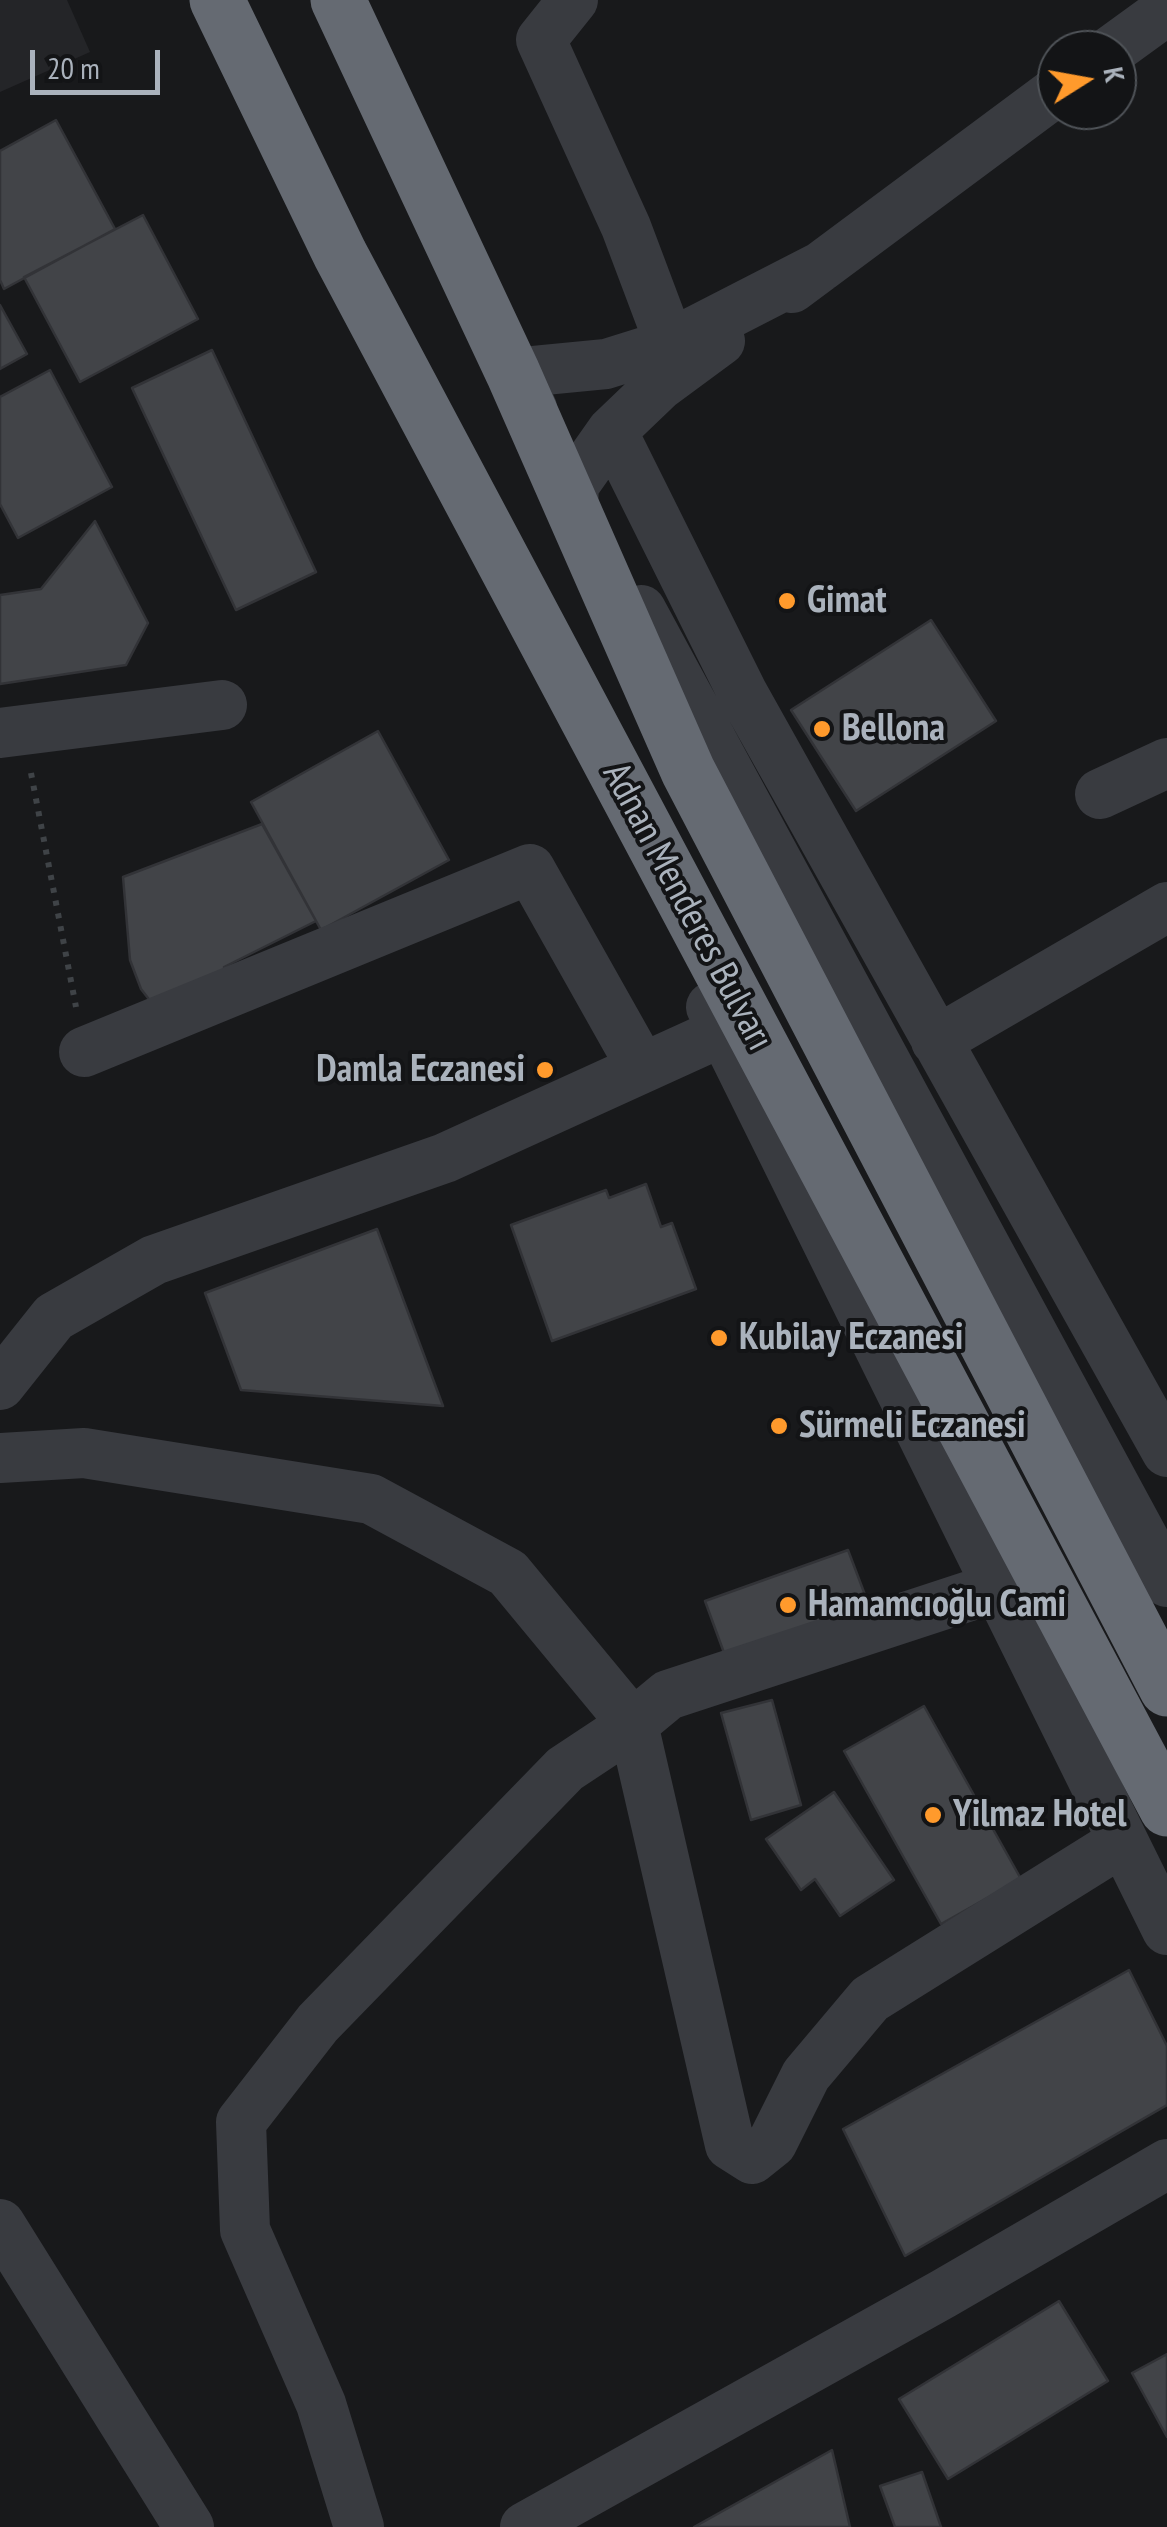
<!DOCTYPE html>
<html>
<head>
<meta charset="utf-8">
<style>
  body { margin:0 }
  #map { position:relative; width:1167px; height:2527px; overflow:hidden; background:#18191b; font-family:"PT Sans Narrow",sans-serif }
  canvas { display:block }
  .north { position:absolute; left:1037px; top:30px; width:100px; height:100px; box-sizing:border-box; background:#131416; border:2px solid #4f5358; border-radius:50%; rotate:79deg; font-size:28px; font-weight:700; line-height:40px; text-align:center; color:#aab2bc }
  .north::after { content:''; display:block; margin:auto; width:35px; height:45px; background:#ff9a2c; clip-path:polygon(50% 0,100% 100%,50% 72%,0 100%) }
  .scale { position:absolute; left:30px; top:50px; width:130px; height:45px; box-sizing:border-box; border:5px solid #aab2bc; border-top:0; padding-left:12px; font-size:30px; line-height:35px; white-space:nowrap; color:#aab2bc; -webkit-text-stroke:8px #131416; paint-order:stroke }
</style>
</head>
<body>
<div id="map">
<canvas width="1167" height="2527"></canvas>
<div class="north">K</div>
<div class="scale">20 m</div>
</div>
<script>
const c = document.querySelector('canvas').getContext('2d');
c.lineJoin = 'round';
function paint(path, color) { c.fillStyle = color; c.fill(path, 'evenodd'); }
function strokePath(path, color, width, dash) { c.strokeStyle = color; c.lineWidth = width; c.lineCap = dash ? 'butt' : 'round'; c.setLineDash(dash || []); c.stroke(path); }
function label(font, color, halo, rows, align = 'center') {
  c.font = font + ' "PT Sans Narrow",sans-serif'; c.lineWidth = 8; c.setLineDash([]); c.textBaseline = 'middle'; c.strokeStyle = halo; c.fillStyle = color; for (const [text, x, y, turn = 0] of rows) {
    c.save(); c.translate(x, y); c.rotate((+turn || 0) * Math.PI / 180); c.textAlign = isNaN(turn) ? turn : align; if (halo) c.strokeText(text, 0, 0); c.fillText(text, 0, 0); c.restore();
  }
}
paint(new Path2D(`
  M0,0H67L90,52L0,92Z`), '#242528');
const building = new Path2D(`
  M56,120L115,229L4,289L0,280V151Z
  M143,215L198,319L80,382L24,277Z
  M0,305L27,354L0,369Z
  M212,350L316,572L236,610L132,388Z
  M50,370L112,487L18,538L0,504V397Z
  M95,521L148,623L126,665L0,684V595L41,589Z
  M931,620L996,721L856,811L791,710Z
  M378,731L449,860L321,930L251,802Z
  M262,824L316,921L224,967L227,977L158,1011L141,989L130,960L123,877Z
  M646,1184L661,1227L672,1223L696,1289L552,1341L511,1225L606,1190L609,1198Z
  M377,1229L443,1406L241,1390L205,1293Z
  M848,1550L870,1608L727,1661L705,1601Z
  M772,1700L801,1805L751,1820L721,1713Z
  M924,1706L1021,1879L941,1924L844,1751Z
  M834,1792L894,1880L840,1916L815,1879L801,1890L766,1839Z
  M1129,1970L1167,2046V2105L905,2256L843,2129Z
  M1059,2301L1108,2381L948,2479L899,2399Z
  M1167,2354V2437L1132,2373Z
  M832,2450L850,2527H694Z
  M922,2472L941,2527H895L880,2486Z`);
paint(building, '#424448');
strokePath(building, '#323337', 2.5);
strokePath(new Path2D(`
  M31,773L76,1007`), '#3f4347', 6, [5, 8]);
strokePath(new Path2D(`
  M573,0L541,40L626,227L670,344
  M1112,50L1167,10
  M792,288L1057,91
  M532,408L513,373L606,364L670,344L820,267
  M612,431L742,692L1167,1452
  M573,508L574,485L612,431L659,386L720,341
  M641,610L1167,1582
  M0,733L222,705
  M1100,794L1167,763
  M711,1007L1167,1930
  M936,1041L1167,907
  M84,1052L530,869L642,1068
  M0,1385L54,1317L154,1260L445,1158L724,1031
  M0,1458L84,1453L371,1499L508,1573L633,1724L730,2145L752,2159L772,2143L806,2075L870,1999L1123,1841
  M0,2224L189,2527
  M359,2527L321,2404L245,2230L241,2122L318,2023L565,1769L633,1724L668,1695L997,1587
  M525,2527L943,2294L1167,2164`), '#393b40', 50);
strokePath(new Path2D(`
  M217,0L340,254L1167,1809
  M338,0L513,373L688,771L1167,1689`), '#656a72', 55);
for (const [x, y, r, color] of [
  [787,601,10,"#ff9a2c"],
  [822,729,10,"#ff9a2c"],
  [545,1070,10,"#ff9a2c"],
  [719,1338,10,"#ff9a2c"],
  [779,1426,10,"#ff9a2c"],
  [788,1605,10,"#ff9a2c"],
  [933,1815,10,"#ff9a2c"]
]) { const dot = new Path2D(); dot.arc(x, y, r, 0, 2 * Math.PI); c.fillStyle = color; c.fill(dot); strokePath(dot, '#131416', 4); }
label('bold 38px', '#aab2bc', '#131416', [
  ["Gimat",807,601],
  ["Bellona",842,729],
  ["Damla Eczanesi",525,1070,"right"],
  ["Kubilay Eczanesi",739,1338],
  ["Sürmeli Eczanesi",799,1426],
  ["Hamamcıoğlu Cami",808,1605],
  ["Yilmaz Hotel",953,1815]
], 'left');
label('38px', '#aab2bc', '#131416', [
  ["Adnan Menderes Bulvarı",687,907,62]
]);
</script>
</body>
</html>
